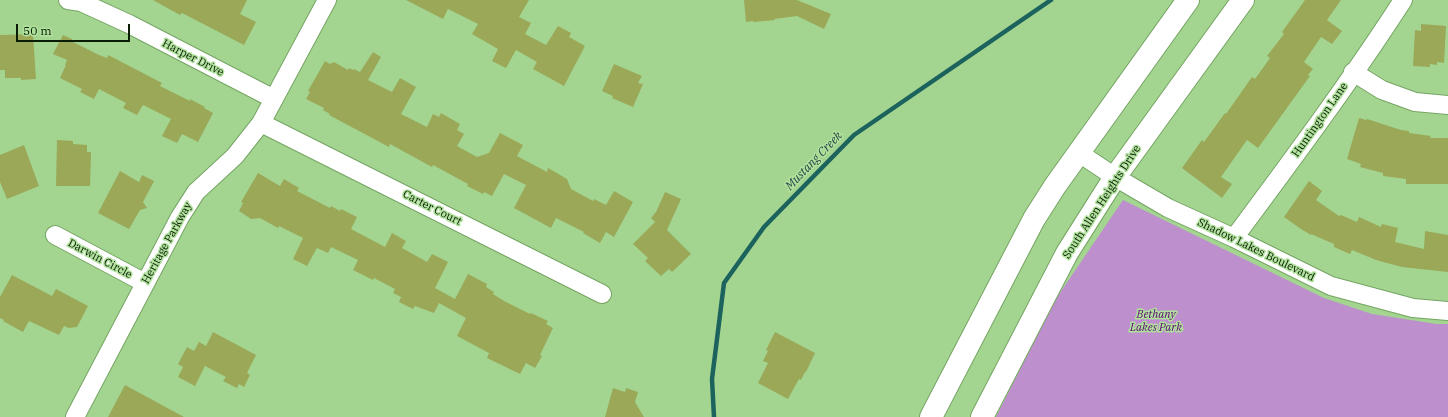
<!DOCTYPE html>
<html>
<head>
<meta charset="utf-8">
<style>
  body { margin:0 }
  #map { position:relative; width:1448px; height:417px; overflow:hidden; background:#a3d591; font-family:"IBM Plex Serif",serif }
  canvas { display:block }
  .scale { position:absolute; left:16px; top:24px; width:114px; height:18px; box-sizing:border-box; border:2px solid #0a1d04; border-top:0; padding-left:5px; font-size:12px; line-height:14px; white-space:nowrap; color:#0a1d04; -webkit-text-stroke:3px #b0e29d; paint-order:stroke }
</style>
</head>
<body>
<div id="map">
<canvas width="1448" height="417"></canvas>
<div class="scale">50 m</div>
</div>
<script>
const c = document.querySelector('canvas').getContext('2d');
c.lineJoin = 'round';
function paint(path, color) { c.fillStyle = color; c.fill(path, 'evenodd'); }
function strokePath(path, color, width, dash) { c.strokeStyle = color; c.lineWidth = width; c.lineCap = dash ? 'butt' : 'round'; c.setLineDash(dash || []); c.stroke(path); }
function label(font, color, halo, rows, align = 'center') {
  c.font = font + ' "IBM Plex Serif",serif'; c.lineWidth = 3; c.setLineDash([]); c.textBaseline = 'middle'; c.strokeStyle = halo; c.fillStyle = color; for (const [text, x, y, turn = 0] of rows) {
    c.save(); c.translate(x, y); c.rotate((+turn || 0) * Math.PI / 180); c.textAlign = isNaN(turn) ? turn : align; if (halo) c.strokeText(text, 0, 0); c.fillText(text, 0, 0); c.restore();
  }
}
paint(new Path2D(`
  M1123,200L1324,298L1372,314L1437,324H1448V417H996L1055,300Z`), '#bd90cd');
strokePath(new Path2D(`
  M714,417L712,379L724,283L764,227L854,135L1051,0`), '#1d635d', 4.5);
paint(new Path2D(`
  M153,0H247L240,14L256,22L244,45L182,13L180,15Z
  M406,0H529L519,17L531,23L525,34L546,45L558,26L571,33L569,37L585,46L564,86L533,69L537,62L516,50L506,68L492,61L498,49L472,34L478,24L448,9L443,19Z
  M744,0H797L831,14L824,29L797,16L774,19L775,20L754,22L753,21L746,22Z
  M1305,0H1341L1327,20L1342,31L1332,44L1321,37L1304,62L1313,69L1308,75L1310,76L1258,148L1247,140L1221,177L1232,184L1222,198L1182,168L1202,140L1204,142L1225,113L1226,114L1252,77L1255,79L1270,58L1267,56L1284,34L1282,32Z
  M1421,24L1446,26L1444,63L1437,62V65L1430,64V67L1413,66L1415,30L1421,31Z
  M33,34L36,79L21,80V78H5V70H0V35Z
  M63,35L72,39L73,42L99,55L107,58L108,55L114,58L162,83L160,86L190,101V99L205,107L204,108L213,113L198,142L182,134L177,143L162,136L171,119L143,105L137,115L123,108L126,103L99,89L94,99L80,92L82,89L60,78L66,65H65L67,60L53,54Z
  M373,52L381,57L368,80L392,92L400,78L416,87L401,114L427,127L433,114L439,117L441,113L460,124L457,130L464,134L457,146L477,157L489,153L500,133L523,145L517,156L547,172L548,168L567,179L571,189L593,201L594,199L606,205L614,191L633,202L614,237L606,232L600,243L583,233L584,232L556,218L551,228L514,208L526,185L504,174L492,196L484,192L483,194L467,186L468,184L433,165L432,167L390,144L389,147L329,115L330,114L323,110L324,108L306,99L310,92L308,91L325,61L330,64L334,62L348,70L349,68L353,70L354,69L360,72Z
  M614,64L642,76L638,83L643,84L633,107L612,98L613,96L602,91Z
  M1359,118L1366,120L1367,119L1401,130L1409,131V133L1431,136L1430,138H1448V184H1406V179L1383,176V173L1360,167L1361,164L1347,159Z
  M57,140L73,141V144L87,145V152H91L90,186H56Z
  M24,145L39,186L7,199L0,182V155Z
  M120,171L139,182L142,175L154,181L143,202L147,208L140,210L129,229L98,213Z
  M258,173L280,186L284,179L299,188L297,191L330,208L331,206L340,211L341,209L357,217L351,229L385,247L392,233L406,241L402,248L427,262L432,254L448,262L435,288L455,299L468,274L487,284L486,287L494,292L493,294L504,301L530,314L531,313L548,321L546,324L553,328L540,355L542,356L535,368L526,363L520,374L487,358L489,353L457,336L466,318L439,303L434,313L415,306L413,309L399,302L401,297L393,293L395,289L374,278L373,280L353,270L358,260L331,247L328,253L317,248L307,266L293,259L303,238L279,226L278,228L260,218L251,219L239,211L243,203L241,202Z
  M1309,181L1322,191L1316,200L1339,216L1341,215L1357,222L1359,217L1381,227L1382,224L1398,228L1395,242L1424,249L1425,231L1448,235V272L1402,267L1376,260L1352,250L1350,254L1334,247V244L1311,234V235L1301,229L1284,217Z
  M665,192L681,199L667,230L691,254L672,272L669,269L661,276L645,261L648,258L633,244L655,222L651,218L656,212Z
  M12,275L52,296L56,289L88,306L77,327L69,328L64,326L59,335L29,321L23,332L3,321L4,320L0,318V297Z
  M213,332L256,355L247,373L250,375L244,387L239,384L237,388L223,381L226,377L205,366L195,386L178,377L183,367L178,364L187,347L194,351L199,342L206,346Z
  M775,332L815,353L806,372H805L801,380L799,379L788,399L758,383L768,363L763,361L768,351L766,350Z
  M125,385L184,417H108Z
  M613,388L625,392L626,388L638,392L635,402L644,417H605Z`), '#9aa858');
const street = new Path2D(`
  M68,0L81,2L129,24L274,99
  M1353,72L1382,90L1415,102L1448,105
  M261,123L602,294
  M1079,153L1115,177L1168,208L1234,238L1331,286L1413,308L1448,311
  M55,235L145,283
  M1234,238C1292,160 1350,82 1403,0
  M75,417L169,238L180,217L196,192L235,156L261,123L327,0`);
const secondary = new Path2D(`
  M931,417L1034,219L1055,186L1188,0
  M982,417L1067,253L1115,177L1243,0`);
strokePath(street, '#75a563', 20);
strokePath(secondary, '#75a563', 24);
strokePath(street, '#fff', 18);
strokePath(secondary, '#fff', 22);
label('11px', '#0a1d04', '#b0e29d', [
  ["Harper Drive",193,58,27],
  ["Huntington Lane",1320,120,-55],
  ["South Allen Heights Drive",1102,202,-57],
  ["Carter Court",432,208,27],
  ["Heritage Parkway",167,243,-61],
  ["Shadow Lakes Boulevard",1256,250,26],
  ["Darwin Circle",100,259,28]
]);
label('italic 11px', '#5a0070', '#b0e29d', [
  ["Bethany",1156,315],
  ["Lakes Park",1156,328]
]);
label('italic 12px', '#294545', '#b0e29d', [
  ["Mustang Creek",814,161,-46]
]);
</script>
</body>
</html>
